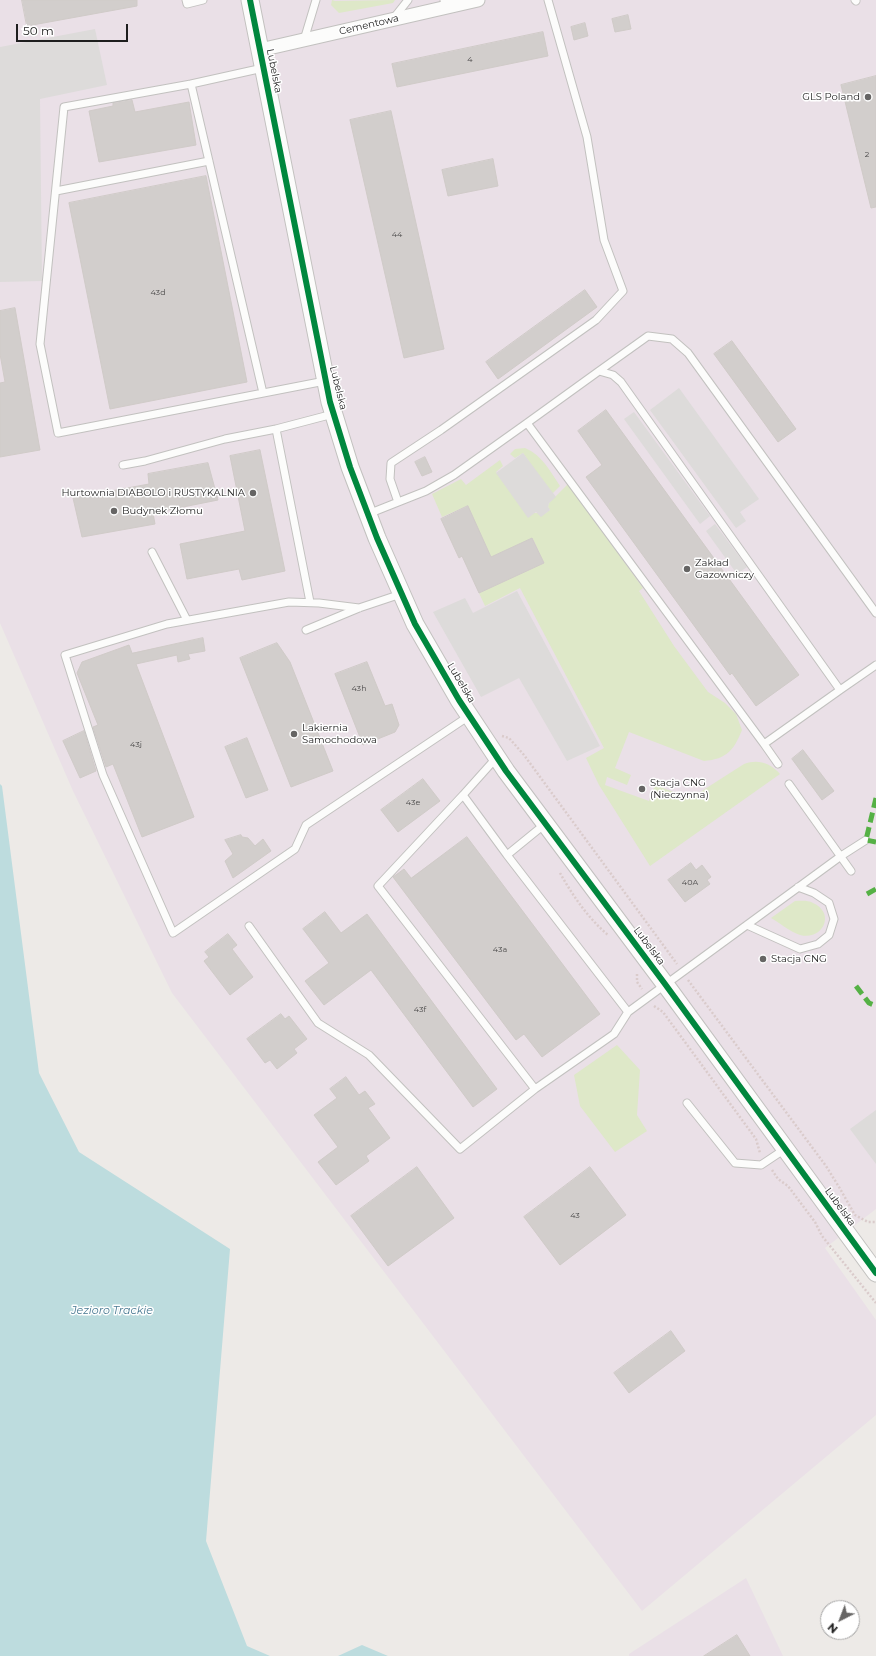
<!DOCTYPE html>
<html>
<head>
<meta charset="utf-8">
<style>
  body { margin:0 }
  #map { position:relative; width:876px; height:1656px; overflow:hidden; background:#edeae7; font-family:Montserrat,sans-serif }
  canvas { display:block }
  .north { position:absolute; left:820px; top:1600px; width:40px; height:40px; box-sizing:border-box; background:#fff; border:1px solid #a5a5a5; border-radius:50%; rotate:222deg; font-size:11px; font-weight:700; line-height:16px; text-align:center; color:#1e1e1e }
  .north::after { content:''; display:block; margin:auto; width:14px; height:18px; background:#666564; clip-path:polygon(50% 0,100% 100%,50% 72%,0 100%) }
  .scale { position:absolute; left:16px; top:24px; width:112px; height:18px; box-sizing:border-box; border:2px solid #1e1e1e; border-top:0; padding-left:5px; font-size:12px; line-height:14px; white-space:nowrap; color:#1e1e1e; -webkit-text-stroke:3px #fff; paint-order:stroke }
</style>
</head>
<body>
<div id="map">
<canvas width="876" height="1656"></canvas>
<div class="north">N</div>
<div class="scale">50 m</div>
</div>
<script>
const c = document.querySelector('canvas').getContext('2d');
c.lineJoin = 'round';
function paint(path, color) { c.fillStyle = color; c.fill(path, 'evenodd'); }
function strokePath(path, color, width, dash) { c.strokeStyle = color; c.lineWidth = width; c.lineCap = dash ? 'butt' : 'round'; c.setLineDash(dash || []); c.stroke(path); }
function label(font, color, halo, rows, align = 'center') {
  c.font = font + ' Montserrat,sans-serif'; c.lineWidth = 3; c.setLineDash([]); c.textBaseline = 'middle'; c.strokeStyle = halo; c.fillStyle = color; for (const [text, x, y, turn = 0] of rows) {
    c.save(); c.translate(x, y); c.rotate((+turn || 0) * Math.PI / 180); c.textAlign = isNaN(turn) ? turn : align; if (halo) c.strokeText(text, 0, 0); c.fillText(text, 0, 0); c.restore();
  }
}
paint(new Path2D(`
  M0,0H876V1209L825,1248L876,1320V1415L642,1611L172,993L73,791L0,623Z
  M746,1578L783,1656H629V1654Z`), '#eae0e7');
paint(new Path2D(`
  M332,0L335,1L395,0L393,3L339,13L331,5Z
  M525,448C542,455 550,471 560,486L552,494L523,453L515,458L510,454L515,449Z
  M500,460L503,466L496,472L534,513H539L541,516L550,510L548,507L549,503L568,484L643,588L639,591L674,646L708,692L725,703L736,714L742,730C734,750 727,759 704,761L629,732L615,768L631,775L627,785L607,777L605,785L649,801L655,785L684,796H694L744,764C758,759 770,763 780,774L650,866L599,785L586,758L604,748L520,588L485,606L479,593L544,563L533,539L488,559L467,506L442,517L432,494L461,479L466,485Z
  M795,901C801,901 808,900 813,903C836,913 823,941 800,935C790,932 780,923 771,918Z
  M617,1045L640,1070L637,1115L647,1131L615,1152L580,1106L574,1075Z`), '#dee8c8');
paint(new Path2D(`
  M95,29L107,85L40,99L42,281L0,282V47Z
  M679,388L759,499L740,512L746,521L736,528L650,410Z
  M634,412L710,516L700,524L624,419Z
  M523,453L556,497L549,503L548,507L550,510L541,517L536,512L528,518L496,473Z
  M715,524L747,567L737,574L706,531Z
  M517,591L600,746L567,761L519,678L481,697L433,612L465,598L473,613Z
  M876,1110V1164L850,1129Z`), '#dddbda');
paint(new Path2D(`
  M0,784L2,786L39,1073L79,1152L230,1249L206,1541L247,1646L270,1656H0Z
  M362,1645L388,1656H338Z`), '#bddcde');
const building = new Path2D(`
  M22,0H137V6L27,26Z
  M628,15L631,29L615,32L612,19Z
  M585,23L588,36L574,40L571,27Z
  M543,32L548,56L397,87L392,64Z
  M876,76V207L871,208L841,85Z
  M132,100L135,112L189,102L196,145L99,162L89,111L113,106V103Z
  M391,111L444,349L404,358L350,120Z
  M493,159L498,186L448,196L442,170Z
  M206,176L247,382L110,409L69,203Z
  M585,290L597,307L498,379L486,362Z
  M15,308L40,450L0,457V383L5,382L0,354V311Z
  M732,341L796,429L778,442L714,354Z
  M606,410L799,675L756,706L732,673L730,675L586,477L602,465L578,431Z
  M260,450L285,571L242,580L239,569L187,579L180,544L245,531L230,456Z
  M425,457L432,472L422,476L415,462Z
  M208,463L218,500L153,513L155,524L82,537L73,498L149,484L148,474Z
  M468,506L491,557L532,538L544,563L479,593L462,556L459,558L441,519Z
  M203,638L205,651L188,654L190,659L178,662L177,655L136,664L194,817L142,837L113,764L106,767L93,727L98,725L77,673L82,662L129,645L132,653Z
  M277,643L290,662L333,771L291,787L240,658Z
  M367,662L385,706L392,704L399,725L395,732L363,745L335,674Z
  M84,731L96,771L80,778L63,741Z
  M247,738L268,790L246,798L225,747Z
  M803,750L834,791L822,800L792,759Z
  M423,779L440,801L398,832L381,810Z
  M241,835L242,837L248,838L255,846L263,839L271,851L233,878L225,861L233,854L225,840Z
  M467,837L600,1014L542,1057L524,1034L516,1040L393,877L404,869L411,878Z
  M691,863L696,870L702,865L711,877L707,880L710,884L685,902L668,880Z
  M325,912L341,933L367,914L497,1089L473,1107L371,970L324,1005L305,981L329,963L303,929Z
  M228,934L237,945L232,949L253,977L230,995L204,961L209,957L205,952Z
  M281,1014L285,1019L289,1016L307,1039L294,1049L297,1053L277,1069L270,1060L265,1063L247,1039Z
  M346,1077L359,1095L365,1091L375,1104L368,1108L390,1138L366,1156L369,1161L336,1185L318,1162L338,1147L314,1115L337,1098L330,1089Z
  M417,1167L454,1218L388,1266L351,1216Z
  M590,1167L626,1215L560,1265L524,1217Z
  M671,1331L685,1351L629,1393L614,1373Z
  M737,1635L750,1656H704Z`);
paint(building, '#d2cecc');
strokePath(building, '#d0cbc8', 1);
const service = new Path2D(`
  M186,0L187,4L203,0
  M444,0L456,2
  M855,0L856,1
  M393,19L408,0
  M304,40L316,0
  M263,68L191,84L64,107L40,344L58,433L325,381
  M191,84L263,393
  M56,191L209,161
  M599,371L648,336L672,339L688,353L876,613
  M123,465L145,461L225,439L276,429
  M398,502L390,479L391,463L441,430L596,320L623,291L604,240L587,137L548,0
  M368,514L426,491L454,475L527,423L764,744L840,690L621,382L613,375L599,371L527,423
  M152,552L187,620
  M310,602L276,429L333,414
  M359,608L319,603L289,602L167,624L65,655L103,775L173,933L295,849L306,825L469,716
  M306,630L359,608L401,594
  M840,690L876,665
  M764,744L778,764
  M497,757L463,795L507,855L628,1012
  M789,784L851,871
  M463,795L378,886L535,1089
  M507,855L545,824
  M747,925L800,949L818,944L829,935L834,919L829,903L814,893L798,887
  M249,926L318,1023L369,1055L460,1149L535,1089L614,1034L628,1012L841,856L866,840
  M687,1103L735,1163L761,1165L785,1149`);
const minor = new Path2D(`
  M260,50L478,0`);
const tertiary = new Path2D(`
  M250,0L330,402L350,467L377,538L415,624L459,700L506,771L665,984L876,1273`);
strokePath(service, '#c2c1bf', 9);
strokePath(minor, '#c2c1bf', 15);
strokePath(tertiary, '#c2c1bf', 19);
strokePath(new Path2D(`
  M502,736L509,738L524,755L677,964
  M560,873C573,896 588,918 608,935
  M637,974V982L642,989
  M688,980L826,1166L839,1187L855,1215L868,1222H876
  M654,1006L663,1012L756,1139L760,1153
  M772,1170L778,1179L788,1186L815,1222L822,1236L876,1303`), '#dacbcb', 2.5, [2, 2]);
strokePath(service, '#fcfcfb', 7);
strokePath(minor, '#fcfcfb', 13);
strokePath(tertiary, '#fcfcfb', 17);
strokePath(new Path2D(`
  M876,798L866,840L876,842
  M867,894L876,889
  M856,986L869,1003L876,1006`), '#55b145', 5, [10, 5]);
strokePath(new Path2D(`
  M250,0L330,402L350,467L377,538L415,624L459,700L506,771L665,984L876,1273`), '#00873e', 6);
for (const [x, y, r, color] of [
  [868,97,4,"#666564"],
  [253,493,4,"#666564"],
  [114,511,4,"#666564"],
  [687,569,4,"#666564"],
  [294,734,4,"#666564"],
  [642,789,4,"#666564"],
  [763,959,4,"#666564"]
]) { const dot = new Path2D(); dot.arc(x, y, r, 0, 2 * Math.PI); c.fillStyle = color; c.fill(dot); strokePath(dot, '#fff', 1.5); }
label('8px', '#4b4a4a', null, [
  ["4",470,60],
  ["2",867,155],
  ["44",397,235],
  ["43d",158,293],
  ["43h",359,689],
  ["43j",136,745],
  ["43e",413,803],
  ["40A",690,883],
  ["43a",500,950],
  ["43f",420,1010],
  ["43",575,1216]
]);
label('10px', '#1e1e1e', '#fff', [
  ["Cementowa",369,25,-13],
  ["Lubelska",274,71,79],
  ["Lubelska",338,388,76],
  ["Lubelska",461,683,59],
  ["Lubelska",649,946,53],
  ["Lubelska",840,1207,54]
]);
label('10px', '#1e1e1e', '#fff', [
  ["GLS Poland",860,97,"right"],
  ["Hurtownia DIABOLO i RUSTYKALNIA",245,493,"right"],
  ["Budynek Złomu",122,511],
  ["Zakład",695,563],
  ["Gazowniczy",695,575],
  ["Lakiernia",302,728],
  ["Samochodowa",302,740],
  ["Stacja CNG",650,783],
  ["(Nieczynna)",650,795],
  ["Stacja CNG",771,959]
], 'left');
label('italic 11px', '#477891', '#fff', [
  ["Jezioro Trackie",112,1311]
]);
</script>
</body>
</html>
